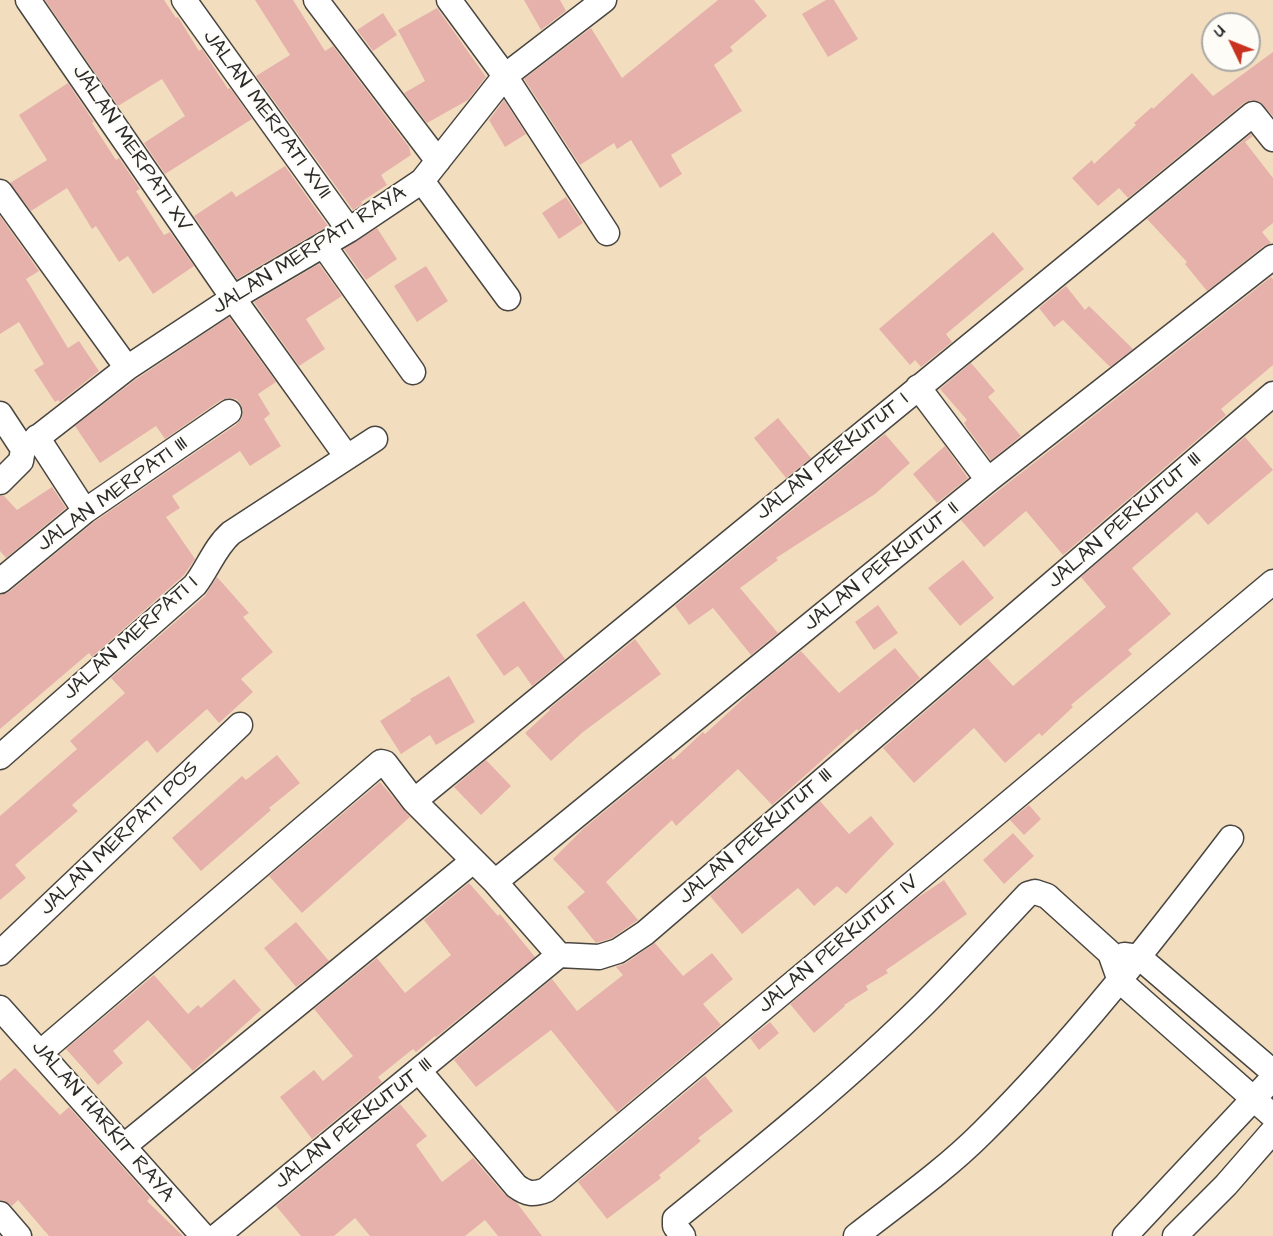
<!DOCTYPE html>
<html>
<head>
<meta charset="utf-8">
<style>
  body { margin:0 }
  #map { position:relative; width:1273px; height:1236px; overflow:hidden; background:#f2debf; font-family:"Architects Daughter",sans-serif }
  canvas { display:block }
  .north { position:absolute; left:1201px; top:12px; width:60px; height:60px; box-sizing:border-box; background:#fdfcf7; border:2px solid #a9a8a5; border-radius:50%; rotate:313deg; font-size:16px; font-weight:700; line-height:24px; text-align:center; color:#2b2b2b }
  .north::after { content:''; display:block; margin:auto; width:21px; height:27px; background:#c8321e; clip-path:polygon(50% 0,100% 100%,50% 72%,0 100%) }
</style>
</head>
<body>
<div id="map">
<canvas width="1273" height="1236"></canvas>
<div class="north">U</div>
</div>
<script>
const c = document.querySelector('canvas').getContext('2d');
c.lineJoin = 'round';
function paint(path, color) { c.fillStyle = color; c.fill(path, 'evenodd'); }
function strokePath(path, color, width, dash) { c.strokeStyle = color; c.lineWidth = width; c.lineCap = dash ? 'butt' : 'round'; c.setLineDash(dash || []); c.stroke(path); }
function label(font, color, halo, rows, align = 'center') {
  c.font = font + ' "Architects Daughter",sans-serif'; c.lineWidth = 4.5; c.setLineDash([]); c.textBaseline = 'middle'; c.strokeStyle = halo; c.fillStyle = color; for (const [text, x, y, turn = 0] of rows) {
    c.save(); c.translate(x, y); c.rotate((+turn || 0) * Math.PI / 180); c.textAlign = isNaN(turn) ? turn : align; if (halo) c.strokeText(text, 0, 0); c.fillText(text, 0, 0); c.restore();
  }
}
paint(new Path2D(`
  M45,0H164L176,18L178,17L199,51L202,49L228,89L230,88L252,119L165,174L144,143L185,116L162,79L118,106Z
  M255,0H293L325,51L333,46L409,147L411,155L381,175L387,185L361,202L362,204L353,210L256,76L290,55Z
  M524,0H560L566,11L541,30Z
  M718,0H754L767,16L730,47L733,51L714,65L742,111L671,155L682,174L660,188L631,140L617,149L614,143L580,165L524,79L591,28L622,78Z
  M826,0H834L858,39L828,57L802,14Z
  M437,8L486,77L468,100L427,123L404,93L425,81L398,30Z
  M383,13L397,35L373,51L357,30Z
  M1273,52V116L1259,101L1251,100L1244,103L1128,198L1119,188L1098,206L1072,178L1092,160L1094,164L1136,125L1134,123L1152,107L1153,109L1192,73L1213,96Z
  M68,83L94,122L92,123L116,160L119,158L140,189L136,191L164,235L170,232L194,266L153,294L128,256L119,262L96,226L92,229L67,188L31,211L10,183L47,160L19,115Z
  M504,100L526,134L505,147L489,120Z
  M1251,134L1253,136L1245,142L1273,178V223L1262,232L1271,243L1264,246L1207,291L1185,264L1187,262L1147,219Z
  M285,166L328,226L237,279L194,216L232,191L236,197Z
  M566,197L583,223L559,239L542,213Z
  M0,216L39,271L26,279L68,348L79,341L99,371L60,402L58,400L55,402L34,370L44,364L19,322L0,334Z
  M377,228L397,259L366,280L344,249Z
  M993,232L1024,269L946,334L952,342L921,367L915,360L910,365L879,329Z
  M319,264L342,296L306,319L325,349L299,366L254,302Z
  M426,266L448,301L417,322L394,286Z
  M1271,277L1273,279V365L1221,409L1226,415L1063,555L1026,511L984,547L961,520Z
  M1066,286L1085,310L1089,306L1133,349L1110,367L1063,320L1054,327L1039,308Z
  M229,317L276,382L258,394L270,414L264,419L281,446L250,466L240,451L172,496L180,508L166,517L195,559L184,575L92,657L89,653L0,729V595L9,592L94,522L237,424L242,418L243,410L240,403L236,399L228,398L221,400L165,439L156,426L100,463L75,426L135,380Z
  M971,363L995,391L988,397L1021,436L991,460L967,428L964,423L967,420L940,389Z
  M778,418L811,458L786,478L754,438Z
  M885,434L910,463L875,494L776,558L778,560L740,588L778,633L751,655L713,608L689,625L675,606Z
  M1245,437L1273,470L1208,525L1197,512L1132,568L1171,614L1128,650L1132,654L1071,705L1073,707L1042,736L1039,733L1005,763L974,728L914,783L883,748L987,658L1013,686L1106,607L1081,577Z
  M945,446L968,478L937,503L913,474Z
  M52,487L66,508L6,558L0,551V496H4L17,510Z
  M963,560L994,598L960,626L928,588Z
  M217,577L249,613L243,617L273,652L241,679L253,692L219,723L207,709L157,753L147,740L72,805L78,811L15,865L26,878L0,900V816L77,749L70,741L125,693L111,678L205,596Z
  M524,601L565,659L532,686L518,666L504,676L476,635Z
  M878,605L898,633L874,650L855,622Z
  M635,639L661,674L583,732L551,761L525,733L550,710L549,709Z
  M895,648L920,678L858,731L857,729L772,805L738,769L676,826L672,820L606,882L638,920L612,938L596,943L567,907L585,892L553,859L583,829L671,757L673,760L703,732L705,734L755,688L801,651L839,693Z
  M449,676L475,722L436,745L430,735L401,754L380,721L411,701L410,699Z
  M277,755L300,783L269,808L271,810L201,871L172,838L242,776L246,780Z
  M486,760L511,786L481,815L454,787Z
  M380,782L410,817L302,913L269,876Z
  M820,801L849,834L871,816L894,844L846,894L837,886L814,906L798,888L742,934L710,896Z
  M1029,805L1041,819L1024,835L1010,820Z
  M1013,833L1034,856L1004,884L983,860Z
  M944,880L967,914L886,970L888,973L866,986L868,990L844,1005L845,1006L814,1033L790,1004L917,898Z
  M469,883L498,916L500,914L535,957L436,1037L435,1036L416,1052L413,1049L378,1077L382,1082L312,1139L280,1097L314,1070L323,1081L353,1056L314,1009L377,958L405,993L451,955L424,920Z
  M296,922L329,961L296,987L264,948Z
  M655,943L683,976L712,953L733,979L703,1004L721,1025L617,1112L551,1030L476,1087L454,1060L552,979L577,1011L623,975L616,967L626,963Z
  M154,975L188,1014L198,1005L201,1008L234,979L261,1010L193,1071L148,1020L113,1051L123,1063L98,1085L66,1049Z
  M770,1022L779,1033L759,1050L750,1038Z
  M15,1068L60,1115L69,1107L150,1198L147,1201L183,1236H49L18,1200L12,1206L5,1201L0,1200V1081Z
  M705,1076L733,1111L698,1138L701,1141L659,1175L661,1178L607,1219L578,1182Z
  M400,1104L427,1136L416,1145L442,1182L473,1158L505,1195L517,1203L542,1236H498L485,1220L465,1236H370L355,1218L334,1236H301L276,1206Z`), '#e6b1ab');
const street = new Path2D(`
  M28,0L233,298L347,457
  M184,0L349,230
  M316,0L438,161
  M449,0L505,76L607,233
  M422,181L508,298
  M0,192L127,368
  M324,246L413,372
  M918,387L988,480
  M0,414L23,449
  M37,437L85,511
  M0,482L21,461L23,449L127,368L233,298L349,230L422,181L505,76L604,0
  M0,581L85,511L229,412
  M0,757L195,585C208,568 215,547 231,533L375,439
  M414,801L1253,114L1273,139
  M495,882L988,480L1273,257
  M0,953L240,725
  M1124,955L1139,957L1273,1072
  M0,1008L203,1236
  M41,1052L381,762L385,763L414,801L495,882L559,955
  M419,1071L516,1186C527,1194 533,1195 546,1190L1273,582
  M124,1146L473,861
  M0,1214L19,1236
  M217,1236L559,955L599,957L618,951L645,933L1273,394
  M683,1236L675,1226V1219C760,1150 846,1081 924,1004C960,968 993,931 1028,894L1035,892L1047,896L1110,953L1120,981L1273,1116
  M856,1236C898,1203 944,1171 982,1133C1074,1042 1153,940 1231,838
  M1125,1236L1273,1078
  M1175,1236L1226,1185L1273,1131`);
strokePath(street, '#494641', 27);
strokePath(street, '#fff', 24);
label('21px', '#2b2b2b', '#fdfcf7', [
  ["JALAN MERPATI XVII",266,115,54],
  ["JALAN MERPATI XV",131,149,56],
  ["JALAN MERPATI RAYA",310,251,-32],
  ["JALAN PERKUTUT I",833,457,-39],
  ["JALAN MERPATI III",113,495,-36],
  ["JALAN PERKUTUT III",1125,521,-41],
  ["JALAN PERKUTUT II",882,567,-39],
  ["JALAN MERPATI I",131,639,-42],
  ["JALAN PERKUTUT III",756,837,-41],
  ["JALAN MERPATI POS",120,839,-44],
  ["JALAN PERKUTUT IV",839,945,-40],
  ["JALAN HARKIT RAYA",102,1122,49],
  ["JALAN PERKUTUT III",354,1124,-39]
]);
</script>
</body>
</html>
